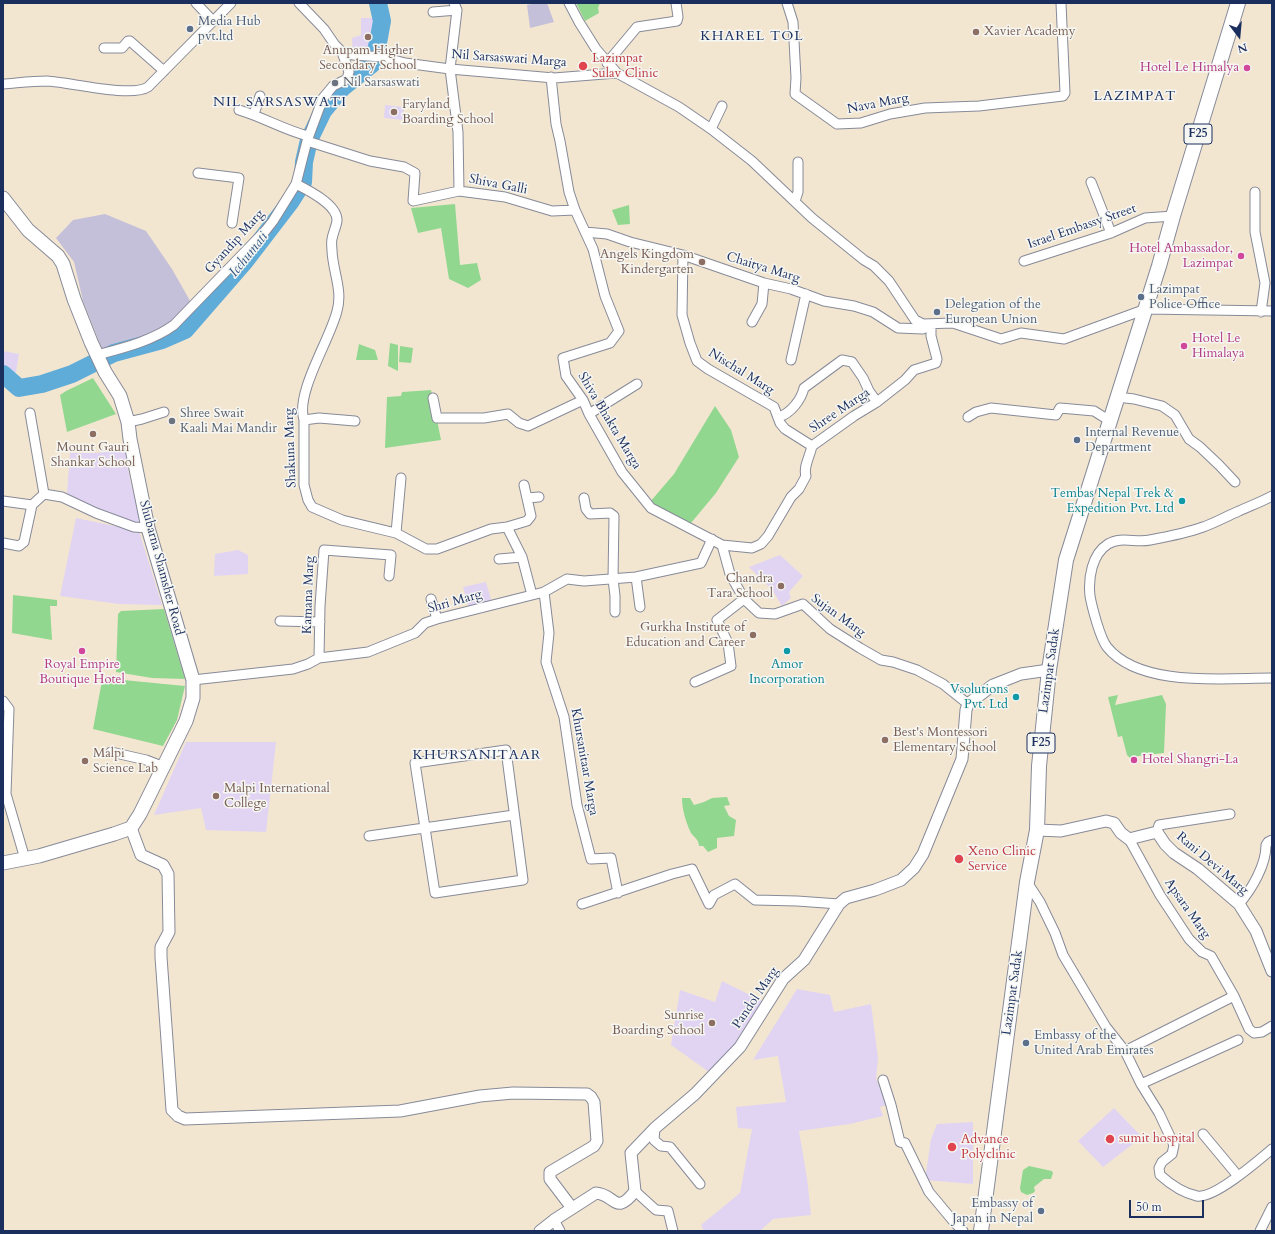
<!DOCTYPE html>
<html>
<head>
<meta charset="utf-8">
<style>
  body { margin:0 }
  #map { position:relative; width:1275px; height:1234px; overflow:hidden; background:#f3e6d1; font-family:Cardo,serif }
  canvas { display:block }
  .frame { position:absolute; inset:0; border:4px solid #1b2f5e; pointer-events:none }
  .north { position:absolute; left:1219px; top:16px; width:40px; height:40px; -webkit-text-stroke:3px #f6f6f2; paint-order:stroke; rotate:164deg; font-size:11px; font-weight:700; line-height:16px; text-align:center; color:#1b2f5e }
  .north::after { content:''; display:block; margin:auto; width:14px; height:18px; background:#1b2f5e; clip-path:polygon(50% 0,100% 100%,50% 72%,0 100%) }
  .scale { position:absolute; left:1129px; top:1200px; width:75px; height:18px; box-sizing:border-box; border:2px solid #1b2f5e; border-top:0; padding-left:5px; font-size:12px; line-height:14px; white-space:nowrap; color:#1b2f5e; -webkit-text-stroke:3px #f6f6f2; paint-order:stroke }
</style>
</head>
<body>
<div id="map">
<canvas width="1275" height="1234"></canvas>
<div class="frame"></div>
<div class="north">N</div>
<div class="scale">50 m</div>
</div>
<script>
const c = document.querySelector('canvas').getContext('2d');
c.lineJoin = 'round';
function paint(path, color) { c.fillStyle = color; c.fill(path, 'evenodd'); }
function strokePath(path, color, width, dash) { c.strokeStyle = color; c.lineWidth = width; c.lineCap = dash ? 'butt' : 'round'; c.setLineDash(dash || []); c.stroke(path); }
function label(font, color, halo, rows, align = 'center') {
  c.font = font + ' Cardo,serif'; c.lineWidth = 3; c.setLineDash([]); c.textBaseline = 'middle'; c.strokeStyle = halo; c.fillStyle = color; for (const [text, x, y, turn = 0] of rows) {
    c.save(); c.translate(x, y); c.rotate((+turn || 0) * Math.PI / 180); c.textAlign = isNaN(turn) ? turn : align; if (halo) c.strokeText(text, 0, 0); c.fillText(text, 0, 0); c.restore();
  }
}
paint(new Path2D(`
  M361,18H374L380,28L378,47L372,56H353L352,38L361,35Z
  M385,105L404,107L403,120L384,118Z
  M3,351L19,354L15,378L3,376Z
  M125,450L130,480L141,524L131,522L68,498L67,493L70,453H94Z
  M76,518L139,531L162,605L119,604L60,596Z
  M238,550L248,555V574L214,576L215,554Z
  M780,555L803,576L789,592L791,598L782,606L773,591L749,567Z
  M486,582L492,603L469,609L463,587Z
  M186,742H276L266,832L206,830L201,808L154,815Z
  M722,981L764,1002L736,1043L709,1072L671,1045L680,990L715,1002Z
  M797,989L830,995L834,1012L871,1004L878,1058L876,1079L887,1105L880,1107L883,1116L850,1124L799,1131L807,1178L811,1215L773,1219L760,1231H704L701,1225L740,1193L752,1129L738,1128L736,1107L786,1102L778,1056L753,1060Z
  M1114,1108L1142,1137L1103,1167L1078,1141Z
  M973,1122V1184L925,1180L931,1139L937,1124Z`), '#e1d4f3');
paint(new Path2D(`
  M535,3H547L554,22L530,28L527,5Z
  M105,214L146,231L172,269L193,306L171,331L104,354L83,301L74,262L56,238L73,220Z`), '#c5c0da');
paint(new Path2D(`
  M576,3H600L598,8L599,13L585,21Z
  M455,204L460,265L477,263L481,280L468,288L449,279L441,228L418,233L411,208Z
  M629,205L630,224L618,225L612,210Z
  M390,343L398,345V371L388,366Z
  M359,344L375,350L378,360H356Z
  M400,346L413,348L411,363L399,362Z
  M93,378L116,414L67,432L60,395L66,391Z
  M431,390L441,440L385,448L387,397L401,396L402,392Z
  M715,406L731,430L739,457L716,493L691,523L650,502L674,474Z
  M13,595L57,600V606H50L52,640L12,633Z
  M164,609L185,679L152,678L116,672L118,614L121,611Z
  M113,679L185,686L177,720L163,746L93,729L101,686L103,682Z
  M1118,695L1115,705L1162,695L1166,704L1164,753L1138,756L1131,759L1127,755L1122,736L1118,737L1108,697Z
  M727,797L730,805L724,806L729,816L736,820L734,836L717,838V848L708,852L703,846H699C699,840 694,837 691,833C686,823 682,809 682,798H690L694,805L704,802L712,798Z
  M1029,1166L1052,1171L1053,1173L1051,1179H1044L1034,1187L1035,1191L1033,1193L1027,1195L1021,1192L1020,1188L1023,1170Z`), '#92d790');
strokePath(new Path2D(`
  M3,374L19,388L42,384L72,374L114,353L162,340L185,330L245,261L291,201L303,182L304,162L309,140L323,111L342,88L372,64L378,43L382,21L378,3`), '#5facd9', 18);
const minor = new Path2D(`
  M196,3L213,21
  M299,3L324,29L335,45L342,52L353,55L383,57L405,63L450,69L554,78L617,73
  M454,3L457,10L450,69L458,132L459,191
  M569,3L579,22L596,49L617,73L679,107L711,129L752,161L812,218L864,260L874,266L889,281L915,320L923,324L953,323L1001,339L1021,333L1064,339L1146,309L1272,311
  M787,3L793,22L796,78L795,94L837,124L861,123L890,114L925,108L979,106L1063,96L1065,93L1061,3
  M433,12L457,10
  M104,48H122L128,41H130L164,71
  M607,63L637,27L677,21L678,17L676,3
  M551,77L556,124L560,141L569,192L575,210L593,249L605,296L619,331L610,343L563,358L566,376L583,400L589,414L622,472L651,508L722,545L752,548L761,544L768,536L791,497L799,489L806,476C803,467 810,456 812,446L854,416L877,402L905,380L914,370L936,363L937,359L931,336V325
  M3,84C17,83 32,81 47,81C69,82 131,98 148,87L231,3
  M239,110C263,117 284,130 308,136
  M254,114L260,96
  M711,129L722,106
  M307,141L370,161L404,167L415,173L413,201L459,191L505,197L552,211L575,210
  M198,173L239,178L232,223
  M1091,182L1111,233
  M296,184C308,190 338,205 337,221C336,227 333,233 332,239C331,243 332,247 332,251C333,272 343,291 337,311C330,340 295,393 304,420V485L308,500L312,507L342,520L396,533L426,549H437L491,529L507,527L522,557L532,595
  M1255,192V232L1265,283L1261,312
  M795,201L798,192V162
  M585,232L607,234L630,242L683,255L764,283L791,289L824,301L854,306L873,312L898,328L923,329L929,325
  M683,255L682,315L690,343L697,361L708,369L774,407L780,423L785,429L812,446
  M1024,261L1111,233L1145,218L1173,216
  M752,322L762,304L764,283
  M97,355C123,348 152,341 174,325L266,230L273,221L296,184L307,141L323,98L333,86L347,79L349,72L342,52
  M791,360L806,294
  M1117,397L1134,399L1162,406L1175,415L1189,439L1200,447L1219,465L1235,482
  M433,398L437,418H484L508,414L519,423L528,426L583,400
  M30,413L44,494
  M589,414L637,384
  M779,417C791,413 801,400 804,388L842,360L852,362L863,378L869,391L877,402
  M968,417L976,412L991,408L1056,415L1060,408L1094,411L1110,421
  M304,420L319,418L355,421
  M128,422L142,419L164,412
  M1272,496C1261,502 1250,506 1239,511C1227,516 1215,523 1203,527C1187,533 1166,537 1150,540C1136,543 1121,536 1108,544C1092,554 1088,578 1090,596C1092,607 1100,638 1107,647C1140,688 1225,678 1272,678
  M527,498L539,497
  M584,498L586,509L590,514L610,513L614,516L613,579L615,596V612
  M3,501L32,505
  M507,527L527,521L531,516L524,485
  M396,533L401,478
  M3,543L19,546L24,542L32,505L44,494L62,497L96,513L134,527L148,528
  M722,545L730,574L744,599L759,613L775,614L803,604L830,629L860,648L881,660L893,662L917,670L943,684L968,704
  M499,559L522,557
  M636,577L640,607
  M544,592L549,633L546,662L564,717L577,805L591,859L611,858L618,893
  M431,599L437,619
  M280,621L320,622
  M319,658L320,606L324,550L391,555L389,576
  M193,680L293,669L308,664L319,658L368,652L415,633L425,623L437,619L544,592L567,579L584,581L636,577L701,563L712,539
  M695,682L731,666L728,643L717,620L744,599
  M3,701L9,709L6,794L25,859
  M506,750L523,880L435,893L415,763Z
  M111,752L146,760L164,767
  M1157,832L1159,825L1230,814
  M369,836L514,815
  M1129,839L1160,895L1189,939L1202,952L1211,956L1234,996L1249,1029L1254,1033L1262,1032L1272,1026
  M1027,882L1040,902L1055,933L1063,955L1106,1027L1125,1051L1141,1084L1159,1113L1174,1145L1172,1154L1162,1162L1159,1168L1160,1175C1170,1184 1183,1193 1197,1196C1214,1199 1259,1160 1272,1149
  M582,904L672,874L692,869L709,904L714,895L735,884L755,900L797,901L839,904
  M1239,904C1252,889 1266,865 1266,845L1268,842L1272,840
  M1125,1051L1234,996
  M883,1080L891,1105L900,1142L905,1143L929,1192L954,1222L963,1231
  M1141,1084L1238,1040
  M655,1128L654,1140L661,1146L670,1147L700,1184
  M1203,1134L1238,1176
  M635,1191L656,1210L668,1211L673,1231
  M554,1220L560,1231
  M1260,1231L1272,1207`);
const tertiary = new Path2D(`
  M131,828L141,855L163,865L168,874L169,932L161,947V957L172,1110L178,1116L185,1119L400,1111L480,1096L513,1093L587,1094L591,1097L594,1102L597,1141L594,1146L550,1172V1179L572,1208
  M1037,830L1061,831L1106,821L1114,823L1121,833L1129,839L1157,832L1165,844L1174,853L1198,869L1239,904L1256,931L1272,971
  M540,1231L554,1220L596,1193C615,1194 615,1217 635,1191L631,1153L655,1128L695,1094L740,1047L783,979L804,960L839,904L846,898L875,890L901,880L914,868L923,854L962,759L966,710L968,704L993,685L1021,674L1049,670`);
const secondary = new Path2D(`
  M3,198L28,230L58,256L63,264L74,299L91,342L105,372L120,396L128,422L130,439L148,528L193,680V698L186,721L140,814L131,828L114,834L39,856L3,863`);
const primary = new Path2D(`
  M981,1231L1027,882L1037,830L1039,766L1049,670L1066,560L1159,266L1173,216L1238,3`);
strokePath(minor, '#878a98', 11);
strokePath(tertiary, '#878a98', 13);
strokePath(secondary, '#878a98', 15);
strokePath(primary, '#878a98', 16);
strokePath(minor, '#fff', 9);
strokePath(tertiary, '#fff', 11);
strokePath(secondary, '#fff', 13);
strokePath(primary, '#fff', 14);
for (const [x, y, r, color] of [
  [190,29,4,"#5c6f8a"],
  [976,32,4,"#8d6e63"],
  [368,37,4,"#8d6e63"],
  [583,66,5,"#e0444e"],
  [1247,68,4,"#d1479c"],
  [335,83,4,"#6b7280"],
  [394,112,4,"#8d6e63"],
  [1241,256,4,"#d1479c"],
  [702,262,4,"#8d6e63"],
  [1141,297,4,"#5c6f8a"],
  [937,312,4,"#5c6f8a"],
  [1184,346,4,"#d1479c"],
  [172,421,4,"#6b7280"],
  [93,434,4,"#8d6e63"],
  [1077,440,4,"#5c6f8a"],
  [1182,501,4,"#0f9aa8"],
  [781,586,4,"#8d6e63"],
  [753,635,4,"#8d6e63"],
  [82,651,4,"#d1479c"],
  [787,651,4,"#0f9aa8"],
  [1016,697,4,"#0f9aa8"],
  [885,740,4,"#8d6e63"],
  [1134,760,4,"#d1479c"],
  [85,761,4,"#8d6e63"],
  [216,796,4,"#8d6e63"],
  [959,859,5,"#e0444e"],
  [712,1023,4,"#8d6e63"],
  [1026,1043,4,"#5c6f8a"],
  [1110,1139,5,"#e0444e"],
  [952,1147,5,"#e0444e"],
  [1041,1211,4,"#5c6f8a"]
]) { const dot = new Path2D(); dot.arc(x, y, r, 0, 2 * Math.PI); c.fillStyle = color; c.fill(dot); strokePath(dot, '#f6f6f2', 1.5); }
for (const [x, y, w] of [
  [1198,134,28],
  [1041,743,28]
]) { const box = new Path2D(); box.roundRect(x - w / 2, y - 10, w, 20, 3); c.fillStyle = '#f6f6f2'; c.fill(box); strokePath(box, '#1b2f5e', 1); }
label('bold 12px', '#1b2f5e', null, [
  ["F25",1198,134],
  ["F25",1041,743]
]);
label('13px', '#4e5e75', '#f6f6f2', [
  ["Media Hub",198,22],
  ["pvt.ltd",198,37],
  ["Lazimpat",1149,290],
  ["Police Office",1149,305],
  ["Delegation of the",945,305],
  ["European Union",945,320],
  ["Internal Revenue",1085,433],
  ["Department",1085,448],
  ["Embassy of the",1034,1036],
  ["United Arab Emirates",1034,1051],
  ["Embassy of",1033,1204,"right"],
  ["Japan in Nepal",1033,1219,"right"]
], 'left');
label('13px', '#785e54', '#f6f6f2', [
  ["Xavier Academy",984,32],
  ["Anupam Higher",368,51,"center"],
  ["Secondary School",368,66,"center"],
  ["Faryland",402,105],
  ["Boarding School",402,120],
  ["Angels Kingdom",694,255,"right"],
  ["Kindergarten",694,270,"right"],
  ["Mount Gauri",93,448,"center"],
  ["Shankar School",93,463,"center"],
  ["Chandra",773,579,"right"],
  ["Tara School",773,594,"right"],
  ["Gurkha Institute of",745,628,"right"],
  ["Education and Career",745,643,"right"],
  ["Best's Montessori",893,733],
  ["Elementary School",893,748],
  ["Malpi",93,754],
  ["Science Lab",93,769],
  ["Malpi International",224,789],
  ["College",224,804],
  ["Sunrise",704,1016,"right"],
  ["Boarding School",704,1031,"right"]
], 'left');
label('13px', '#1b2f5e', '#f6f6f2', [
  ["Nil Sarsaswati Marga",509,59,4],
  ["Nava Marg",878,104,-11],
  ["Shiva Galli",498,185,11],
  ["Israel Embassy Street",1082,227,-19],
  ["Gyandip Marg",235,242,-48],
  ["Chaitya Marg",763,268,17],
  ["Nischal Marg",741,372,32],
  ["Shree Marga",840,411,-34],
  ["Shiva Bhakta Marga",609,421,59],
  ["Shakuna Marg",291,448,-92],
  ["Shubarna Shamsher Road",161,568,75],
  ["Kamana Marg",309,595,-88],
  ["Shri Marg",455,602,-16],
  ["Sujan Marg",838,616,36],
  ["Lazimpat Sadak",1050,671,-82],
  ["Khursanitaar Marga",584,762,80],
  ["Rani Devi Marg",1212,864,40],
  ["Apsara Marg",1187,909,55],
  ["Lazimpat Sadak",1013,993,-82],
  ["Pandol Marg",756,998,-56]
]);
label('13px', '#be3a42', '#f6f6f2', [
  ["Lazimpat",592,59],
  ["Sulav Clinic",592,74],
  ["Xeno Clinic",968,852],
  ["Service",968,867],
  ["sumit hospital",1119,1139],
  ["Advance",961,1140],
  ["Polyclinic",961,1155]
], 'left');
label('13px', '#b23c85', '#f6f6f2', [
  ["Hotel Le Himalya",1239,68],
  ["Hotel Ambassador,",1233,249],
  ["Lazimpat",1233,264],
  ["Hotel Le",1192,339,"left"],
  ["Himalaya",1192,354,"left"],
  ["Royal Empire",82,665,"center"],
  ["Boutique Hotel",82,680,"center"],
  ["Hotel Shangri-La",1142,760,"left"]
], 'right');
label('13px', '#5b616d', '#f6f6f2', [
  ["Nil Sarsaswati",343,83],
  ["Shree Swait",180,414],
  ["Kaali Mai Mandir",180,429]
], 'left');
label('13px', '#0d838f', '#f6f6f2', [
  ["Tembas Nepal Trek &",1174,494],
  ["Expedition Pvt. Ltd",1174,509],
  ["Amor",787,665,"center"],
  ["Incorporation",787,680,"center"],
  ["Vsolutions",1008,690],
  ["Pvt. Ltd",1008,705]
], 'right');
c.letterSpacing = '1px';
label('14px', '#1b2f5e', '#f6f6f2', [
  ["KHAREL TOL",752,37],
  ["LAZIMPAT",1135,97],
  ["NIL SARSASWATI",280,103],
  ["KHURSANITAAR",477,756]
]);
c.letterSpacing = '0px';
label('italic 14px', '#2f5483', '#f6f6f2', [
  ["Icchumati",249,255,-51]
]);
</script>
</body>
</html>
